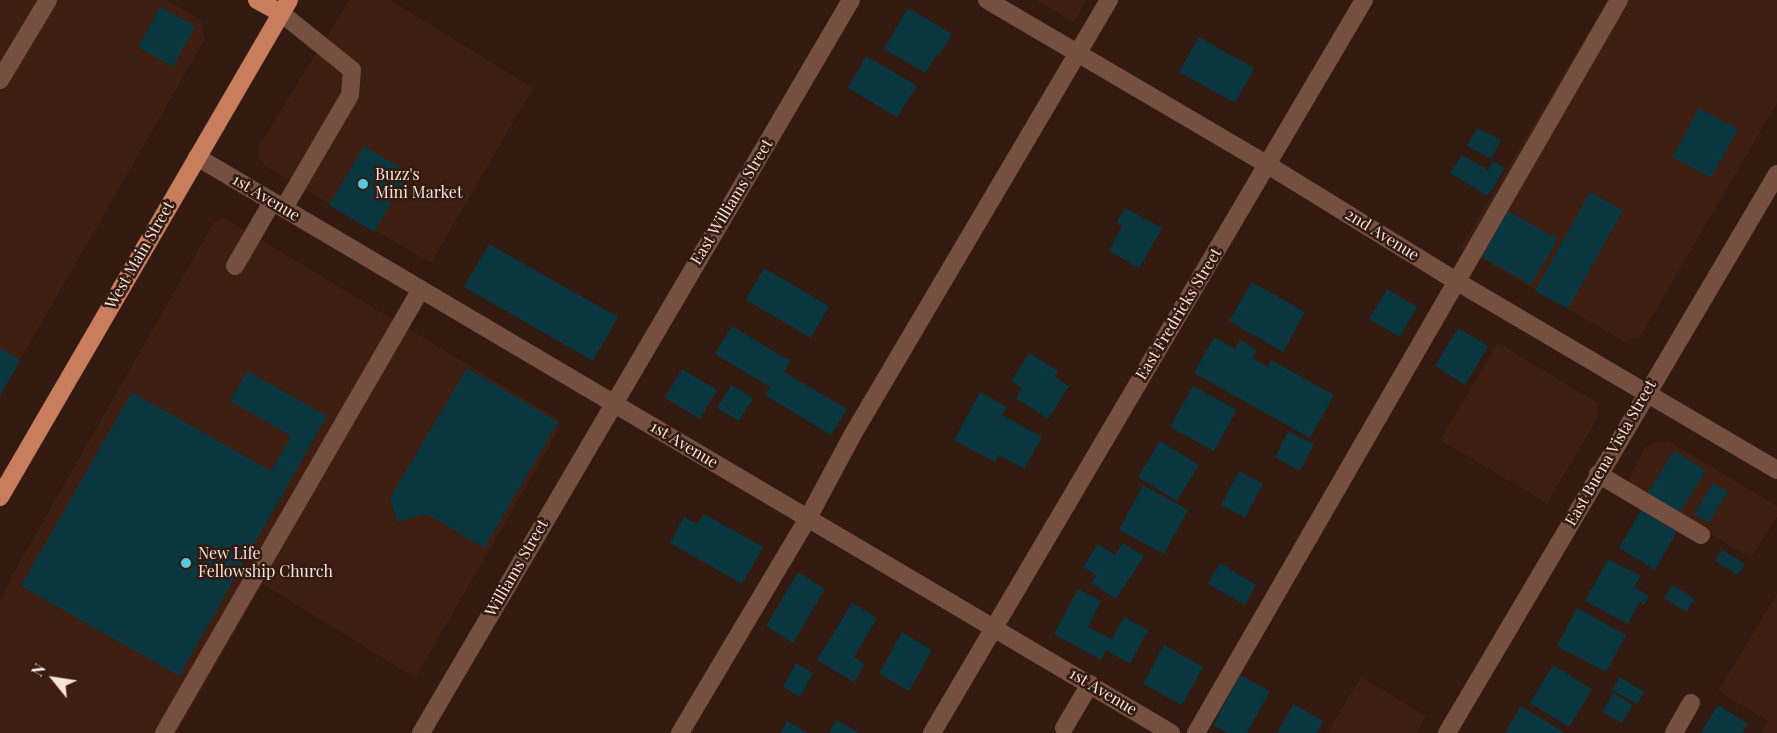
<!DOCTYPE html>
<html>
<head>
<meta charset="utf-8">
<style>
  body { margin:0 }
  #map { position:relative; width:1777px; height:733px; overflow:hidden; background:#331a10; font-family:"Playfair Display",serif }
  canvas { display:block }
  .north { position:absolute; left:24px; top:649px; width:60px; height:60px; -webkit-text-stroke:4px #331a10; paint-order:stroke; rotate:300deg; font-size:16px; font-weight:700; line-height:24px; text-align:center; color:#f5e3dc }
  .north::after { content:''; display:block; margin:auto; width:21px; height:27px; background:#f5e3dc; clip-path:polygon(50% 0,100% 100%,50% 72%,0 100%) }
</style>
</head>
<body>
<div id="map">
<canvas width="1777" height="733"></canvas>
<div class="north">N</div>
</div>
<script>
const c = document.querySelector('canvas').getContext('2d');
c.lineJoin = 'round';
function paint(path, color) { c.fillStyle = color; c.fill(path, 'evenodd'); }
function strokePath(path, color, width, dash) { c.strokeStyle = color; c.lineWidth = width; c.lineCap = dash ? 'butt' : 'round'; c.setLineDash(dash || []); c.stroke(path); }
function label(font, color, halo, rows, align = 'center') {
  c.font = font + ' "Playfair Display",serif'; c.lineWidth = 5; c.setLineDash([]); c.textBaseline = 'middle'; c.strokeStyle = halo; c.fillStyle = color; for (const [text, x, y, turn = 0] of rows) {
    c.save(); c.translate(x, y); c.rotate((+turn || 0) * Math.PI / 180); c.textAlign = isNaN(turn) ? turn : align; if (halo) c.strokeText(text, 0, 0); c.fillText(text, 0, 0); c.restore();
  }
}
paint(new Path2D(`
  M0,0H167L201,20L205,39L0,395Z
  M349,0H390L533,88L431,263L265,166L258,155L259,146Z
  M1035,0H1087L1074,22Z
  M1607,0H1777V103L1640,337L1625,342L1461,247Z
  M223,217L558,419L559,430L415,678L263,584L177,733H0V602L13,574L214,222Z
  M1498,343L1596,402L1598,418L1547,503L1440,440Z
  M1668,441L1777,506V517L1751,558L1626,484L1645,448L1655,442Z
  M1777,594V733H1761L1768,721L1718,691Z
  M1361,677L1426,716L1416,733H1327Z`), '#3d1e10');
paint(new Path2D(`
  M160,7L195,26L173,67L138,47Z
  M908,8L952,34L939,55L937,54L925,73L884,49Z
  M1199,37L1254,68L1235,103L1179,72Z
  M866,56L917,86L897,117L848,88Z
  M1699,108L1738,129L1711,178L1672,157Z
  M1477,128L1501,140L1491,159L1467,146Z
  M364,146L409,173L374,232L329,205Z
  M1462,155L1488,170L1493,161L1505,168L1488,196L1450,173Z
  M1590,192L1623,210L1568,309L1535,291Z
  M1125,208L1162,228L1139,268L1109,251L1122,225L1117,223Z
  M1508,211L1558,239L1531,285L1482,257Z
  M489,244L618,317L593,361L464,287Z
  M764,268L829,306L811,338L746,300Z
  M1252,282L1305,312L1283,352L1229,321Z
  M1387,289L1417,307L1400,337L1369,319Z
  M732,326L790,361L784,372L847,409L831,435L765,395L770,387L715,354Z
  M1458,328L1488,346L1465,385L1435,366Z
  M1214,337L1235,349L1240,340L1257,350L1252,358L1268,367L1271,360L1334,395L1310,438L1194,373Z
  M0,348L20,360L0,396Z
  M1029,353L1058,371L1055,377L1069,386L1048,419L1016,398L1022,388L1011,381Z
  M467,368L558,422L484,548L427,514L397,522L390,498Z
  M682,369L717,390L700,419L665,398Z
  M247,371L327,416L179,676L21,586L132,392L271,471L291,436L230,401Z
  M731,385L753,398L739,421L717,408Z
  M1193,386L1237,410L1214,451L1170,427Z
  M980,392L1007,407L1002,415L1042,437L1024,469L999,455L995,462L954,440Z
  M1288,431L1314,444L1300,471L1275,457Z
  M1160,441L1199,465L1177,501L1138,477Z
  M1674,451L1706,471L1676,518L1644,498Z
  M1239,471L1263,484L1245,518L1221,505Z
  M1713,483L1728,492L1709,523L1694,514Z
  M1143,485L1188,510L1164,554L1119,530Z
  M1641,510L1677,532L1655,570L1619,548Z
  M704,514L763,547L742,584L670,543L684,517L697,524Z
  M1123,543L1144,556L1116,599L1091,583L1096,575L1083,567L1098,544L1115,555Z
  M1722,550L1745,564L1738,575L1715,561Z
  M1608,559L1641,576L1634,587L1649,596L1644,605L1640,602L1628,624L1585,601Z
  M1220,563L1256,585L1245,605L1208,584Z
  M798,572L825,589L793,643L766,626Z
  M1673,585L1695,599L1686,612L1664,598Z
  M1078,589L1101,601L1088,627L1112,639L1124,617L1148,630L1130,664L1106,650L1101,660L1054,634Z
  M852,603L877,618L854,657L865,664L854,682L817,660Z
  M1577,608L1626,635L1606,672L1557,646Z
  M902,632L932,650L909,691L879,674Z
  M1164,645L1203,667L1182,705L1143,684Z
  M796,663L813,673L800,697L783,687Z
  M1553,665L1592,689L1569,727L1530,703Z
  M1240,675L1270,691L1247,733H1228L1213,725Z
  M1620,677L1644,692L1637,704L1612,690Z
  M1613,693L1633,705L1622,723L1602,712Z
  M1294,704L1323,721L1316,733H1277Z
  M1718,705L1748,724L1742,733H1701Z
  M1521,706L1565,733H1505Z
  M836,720L860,733H829Z
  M787,721L807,733H780Z`), '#09363f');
strokePath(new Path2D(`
  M987,0L1268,165L1456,281L1777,470
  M281,13L352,70L350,95L284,208
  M0,80L48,0
  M197,157L1171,733
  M235,266L272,202
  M1598,474L1701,535
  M1064,728L1090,684
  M164,733L421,289
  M421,733L851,0
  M680,733L808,518L853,434L1109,0
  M932,733L1364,0
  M1196,733L1619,0
  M1447,733L1777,174
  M1674,733L1691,703`), '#755041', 18);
strokePath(new Path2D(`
  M257,0L281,13
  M0,497L289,0`), '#c87d5d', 18);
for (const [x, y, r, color] of [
  [363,184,6,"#56c9e1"],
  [186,563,6,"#56c9e1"]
]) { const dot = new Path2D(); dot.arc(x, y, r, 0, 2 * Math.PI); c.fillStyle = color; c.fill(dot); strokePath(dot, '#331a10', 2); }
label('16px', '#f5e3dc', '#331a10', [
  ["Buzz's",375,175],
  ["Mini Market",375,193],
  ["New Life",198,554],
  ["Fellowship Church",198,572]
], 'left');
label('16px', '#f5e3dc', '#331a10', [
  ["1st Avenue",266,198,31],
  ["East Williams Street",732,202,-59],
  ["2nd Avenue",1382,235,32],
  ["West Main Street",140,255,-60],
  ["East Fredricks Street",1179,314,-59],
  ["1st Avenue",684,445,31],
  ["East Buena Vista Street",1611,453,-60],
  ["Williams Street",517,568,-60],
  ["1st Avenue",1103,692,31]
]);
</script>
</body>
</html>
